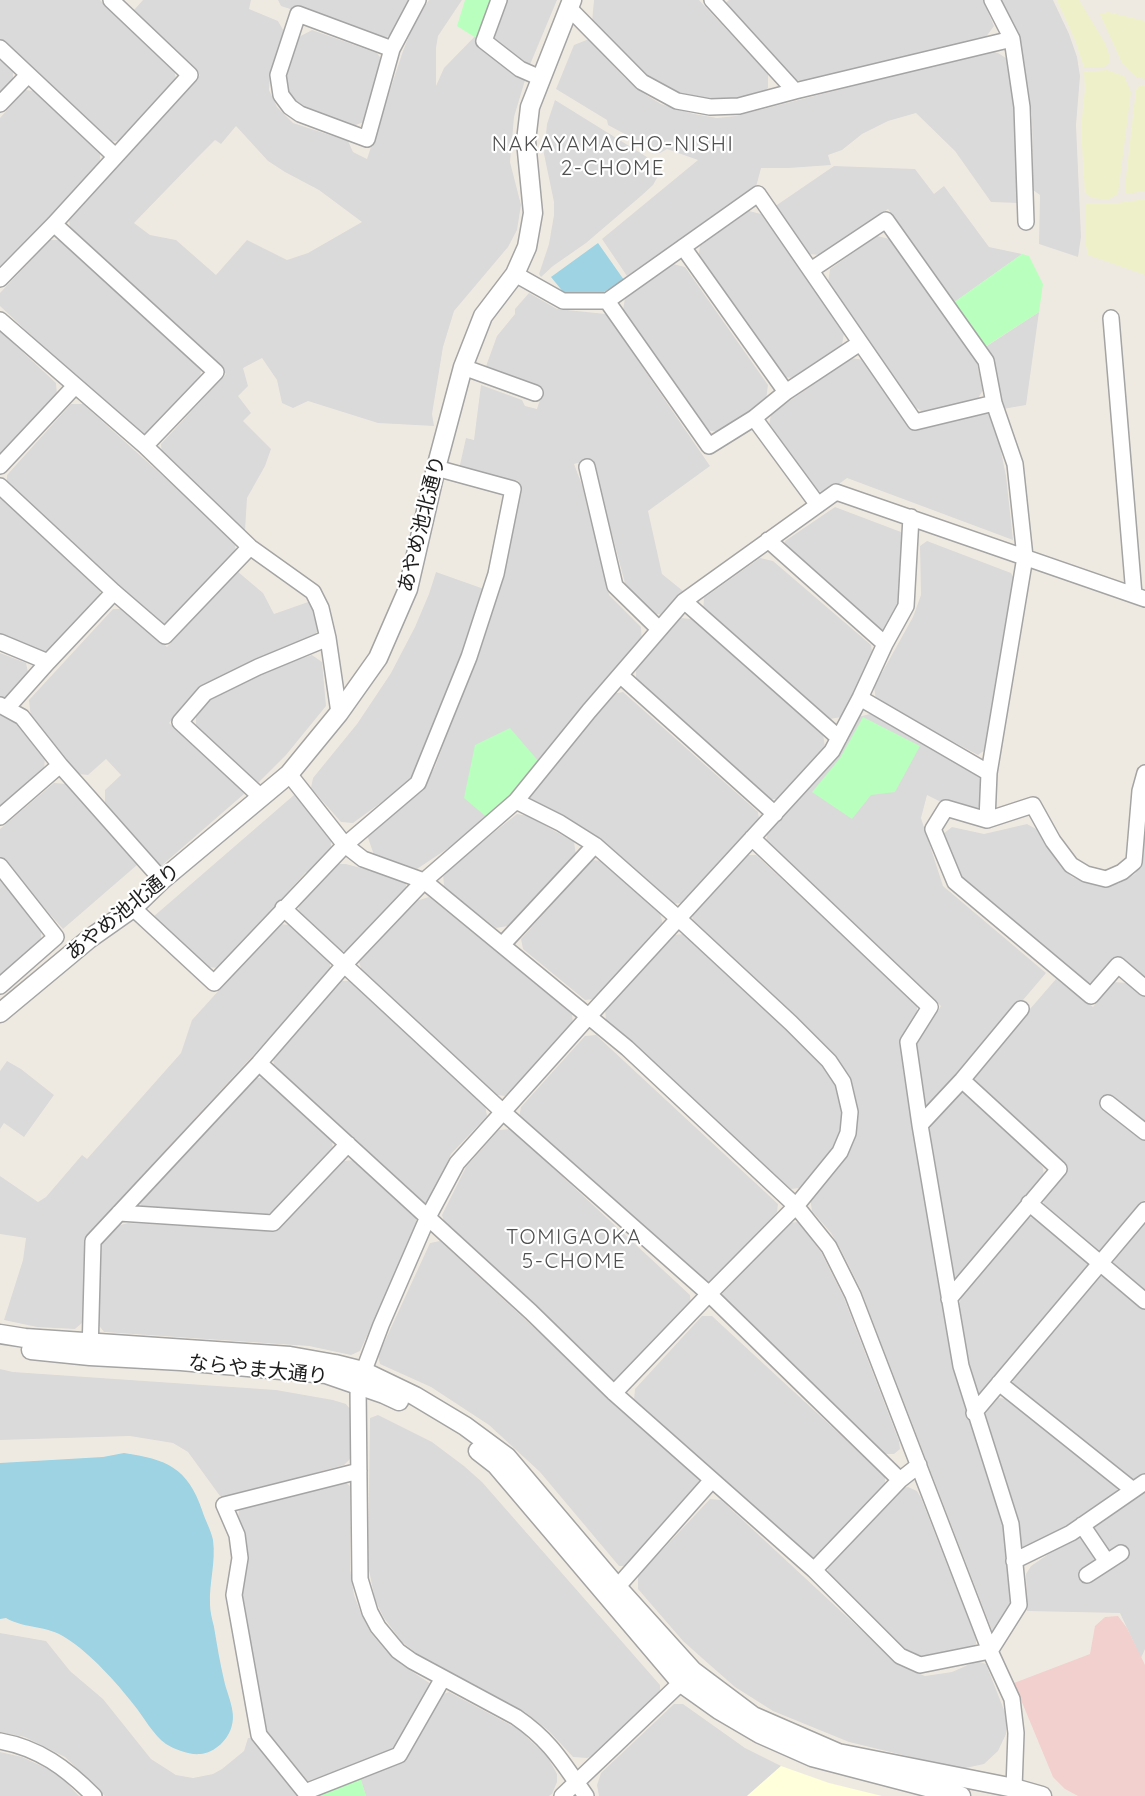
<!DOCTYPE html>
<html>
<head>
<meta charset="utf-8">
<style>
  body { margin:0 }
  canvas { display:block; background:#efeae1 }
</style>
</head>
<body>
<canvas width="1145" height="1796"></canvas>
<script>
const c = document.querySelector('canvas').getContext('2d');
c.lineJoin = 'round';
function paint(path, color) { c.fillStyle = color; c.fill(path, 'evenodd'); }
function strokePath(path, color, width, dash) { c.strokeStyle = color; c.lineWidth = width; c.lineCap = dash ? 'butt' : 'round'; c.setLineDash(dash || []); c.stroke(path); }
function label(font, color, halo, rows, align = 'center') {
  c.font = font + ' Quicksand,"Noto Sans JP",sans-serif'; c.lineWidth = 4.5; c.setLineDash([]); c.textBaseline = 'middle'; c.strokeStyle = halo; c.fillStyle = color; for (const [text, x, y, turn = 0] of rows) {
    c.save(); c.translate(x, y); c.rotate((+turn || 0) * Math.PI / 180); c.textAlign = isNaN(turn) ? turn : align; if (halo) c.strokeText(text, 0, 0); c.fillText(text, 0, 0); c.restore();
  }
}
paint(new Path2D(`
  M0,0H100L174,70L176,79L119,141L109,142L0,41Z
  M143,0H251L249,9L278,21L286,35L270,75L269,90L277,107L293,123L348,141L353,152L367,159L403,51L415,21L429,0H462L438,36L436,48V86L444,68L482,29L504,0H557L529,67L514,117L510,162L521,205L517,230L508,247L454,311L443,347L432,414L434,426L378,423L308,401L293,408L282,403L277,380L262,358L243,368L248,386L238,396L251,413L243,421L271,449L265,466L247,498L245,531L162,455L161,444L226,374L70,230L69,219L200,75L134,10ZM236,126L268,161L285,172L319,190L362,222L308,253L287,260L247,240L216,275L176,240L150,235L134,223L198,157L215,140L221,144Z
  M278,0H410L393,34L382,39L281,6Z
  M594,0H699L768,74V88L762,94L731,101L705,100L684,96L655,82L641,71L592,22Z
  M729,0H983L994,26L985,38L803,82L794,79L788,74L724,4Z
  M1001,0H1053L1069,34L1077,57L1080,76L1076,125L1081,237L1078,257L1039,244L1040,195L1033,190L1032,115L1029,94L1023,59L1008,14Z
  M312,30L377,53L384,63L364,122L353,126L298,107L286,90V79L299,37Z
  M589,39L624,77L643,93L661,104L676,109L694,114L717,118L736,116L991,51L998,53L1006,58L1009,64L1015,93L1019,203L991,202L955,151L916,113L888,121L862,134L842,150L828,155L831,165L789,168H761L756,187L627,276L602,239L698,160L667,149L660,153L608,125L607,120L556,89L574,45Z
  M0,60L13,71V82L0,97Z
  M25,90L35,91L100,152V163L0,272V118Z
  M555,100L663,167L653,185L641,196L586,243L553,266L541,277L539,274L549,244L554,215V202L544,154L547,124Z
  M834,166L915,169L934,194L944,186L989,247L1022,254L953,303L888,209L821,255L807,254L774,207Z
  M749,211L761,214L844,333L842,345L794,378L782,377L698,259L700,246Z
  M877,236L890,239L977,363L983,390L977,400L925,413L913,406L828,283L830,269Z
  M50,240H61L201,369L200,382L150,436H138L0,306V293Z
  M673,264L685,267L768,385L766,400L718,432L706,430L623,310L625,298Z
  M529,293L557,309L606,314L710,466L648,511L662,574L683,591L664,615L656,614L626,587L592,459L574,464L582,485L609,595L641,627L642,642L490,820L417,869L374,855L367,835L373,828L421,792L435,767L498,595L519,481L459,469L466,438L474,440L481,385L522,400L525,406L537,409L543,390L485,369L497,336L515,314V309Z
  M1039,312L1026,405L1003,409L992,359L984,348Z
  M0,331L56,383L57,395L0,457Z
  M851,358L864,360L912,430L993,412L1006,476L1013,540L847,478L827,493L814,490L769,426L771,414Z
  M71,404H83L234,540L236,551L171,625L160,624L7,483V475Z
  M0,496L100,591L101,601L53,651L45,653L0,637Z
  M835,507L901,532L904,597L888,630L878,632L784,551L785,541Z
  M927,541L1011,573L1014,579L988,748L978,755L876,700L874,687L913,617L921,595L920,546Z
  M760,558L773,561L871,645L873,657L841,717L830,719L703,610L704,598Z
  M237,571L263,593L274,614L311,601L321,627L312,638L201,686L169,723L243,791L244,794L160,867L105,803V790L121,775L106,759L88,775L79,774L31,719L29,700L113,609H123L167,647Z
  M436,572L484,589L477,612L429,740L412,780L353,823L341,822L311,788L313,778L357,724L391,673L415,627L429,594Z
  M681,618L692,619L823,734L825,747L776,799H766L636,682V669Z
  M0,653L26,663L29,677L11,697H0Z
  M312,655L322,662L326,706L286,755L258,783L256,782L196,728V714L209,701L271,669Z
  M623,692L758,812L759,819L682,903L672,904L606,844L530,799L528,792L612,694Z
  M870,714L977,771L983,781L980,806L969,816L927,795L921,818L943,886L1046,973L926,1114L915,1047L941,1006L766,845L767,833L858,717Z
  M0,715L17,724L45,756L44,772L0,809Z
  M54,783L68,784L137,865L63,929L0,858V829Z
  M294,795L331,837V847L308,873L306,872L219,968L206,967L153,917Z
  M1145,795V982L1115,958L1096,982L1085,983L957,877L943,834L952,827L984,834L1027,824L1038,830L1043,841L1061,867L1072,877L1090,884H1118L1135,874L1143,862Z
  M517,814L528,816L574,842L576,855L508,926L496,928L444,887L443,873Z
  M747,855H756L917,1005V1015L902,1038L936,1249L1007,1533L1015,1604L993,1633L860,1288L841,1250L831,1233L812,1211L810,1198L832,1176L843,1162L853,1137L856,1112L850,1076L834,1055L693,923L692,914Z
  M592,860L603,861L660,913L663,925L595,999L585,1000L523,949L521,939Z
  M337,864H346L405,880L407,890L350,951H338L299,914L298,903Z
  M0,881L41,929V943L0,979Z
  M429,897L572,1014L573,1024L505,1096L497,1095L362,971L359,962L416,901Z
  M279,924L290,925L330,962V972L87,1235L83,1322L75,1329L37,1327L4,1320L23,1260L26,1238L0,1234V1176L38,1202L46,1197L82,1155L87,1159L181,1053L192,1020Z
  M683,934L796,1038L827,1068L834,1079L842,1107V1124L831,1152L799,1188L791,1189L606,1020L605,1010L674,935Z
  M1056,979L1093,1007L1113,982L1128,983L1145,997V1125L1105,1108L1145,1141V1200L1104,1250L1096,1252L1044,1208L1043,1198L1063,1173L972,1085L971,1077Z
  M341,981H350L485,1105L487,1116L451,1154L429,1203H421L274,1067L273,1056Z
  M596,1035L778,1204L777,1212L710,1286L519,1118L521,1107L585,1036Z
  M7,1061L21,1069L54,1095L24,1137L4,1123L0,1129V1071Z
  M253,1078H264L332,1141L333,1150L277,1209L266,1215L143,1211L139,1201Z
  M959,1092H965L1029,1150L1043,1168L1044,1178L962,1278L953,1279L928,1131L937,1118Z
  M511,1129L690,1295L691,1307L623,1380H613L445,1225L442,1215L466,1167L499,1130Z
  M354,1160L416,1218V1228L360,1351L351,1355L309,1346L104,1332L97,1323L101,1241L117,1226L128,1223L277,1231L343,1161Z
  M1035,1217L1088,1261V1270L987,1394H977L969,1366L958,1307L963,1293L1026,1218Z
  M1145,1219V1294L1114,1268L1113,1258Z
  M798,1222L821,1252L844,1298L899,1441L900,1449L894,1454H884L722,1304V1294L788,1223Z
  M440,1241L699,1480L698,1491L628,1566H619L540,1472L489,1425L431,1387L380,1364L378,1356L430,1243Z
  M1098,1276H1106L1145,1308V1478L1135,1484L1013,1388V1380Z
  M702,1316H712L885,1476V1486L816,1559H806L634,1400L635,1389Z
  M0,1369L13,1372L276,1390L333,1400L346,1404L351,1410V1458L344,1465L223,1498L220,1496L188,1452L173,1443L130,1436L0,1440Z
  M998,1398L1009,1399L1117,1488L1118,1497L1022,1554L984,1423L985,1414Z
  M378,1415L432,1442L464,1466L482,1482L660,1685V1690L656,1698L596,1754L587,1758L573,1757L549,1731L525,1712L420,1656L402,1642L384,1618L375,1600L368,1565L370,1418Z
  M342,1480L350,1486V1569L354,1595L362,1616L371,1633L386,1651L402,1665L431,1684L395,1749L308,1781L267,1732L242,1596L248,1553L245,1535L238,1517L239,1511L241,1507Z
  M908,1487L917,1491L921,1498L976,1639V1644L972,1648L933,1661L913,1656L827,1580L828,1568L902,1488Z
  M1145,1493V1649L1141,1658L1120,1613L1027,1611L1026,1574L1031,1566L1077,1535L1109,1556L1093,1534L1094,1527Z
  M710,1499L721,1500L900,1666L925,1676L952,1672L977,1661L986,1664L1006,1715V1734L998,1751L984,1764L961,1769L849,1742L773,1711L735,1687L702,1658L683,1641L638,1589V1576Z
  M0,1633L46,1641L70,1671L103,1699L151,1759L176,1775L193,1778L213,1774L222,1769L244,1751L248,1738H253L300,1796H105L65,1757L25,1737L0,1732Z
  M449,1692L518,1729L547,1756L557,1774V1782L552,1794L549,1796H366L360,1777L404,1761L441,1695Z
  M674,1704H683L745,1748L781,1766L747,1796H599L597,1785L601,1773Z
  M0,1752L22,1757L50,1770L63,1779L79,1796H0Z`), '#dbdada');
paint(new Path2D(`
  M1118,1616L1127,1628L1145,1665V1796H1078L1065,1789L1053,1777L1014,1683L1090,1654L1095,1626L1105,1617Z`), '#f2d0ce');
paint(new Path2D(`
  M781,1766L829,1783L882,1796H747Z`), '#ffffdb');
paint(new Path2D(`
  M1057,0H1079L1105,43L1109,54L1110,63L1104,67H1084L1075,40Z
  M1108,12L1145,21V79L1136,77L1122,63L1100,14Z
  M1107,70L1124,76L1131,92L1118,194L1108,200L1092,198L1085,193L1081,129L1085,89L1084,72Z
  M1145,85V191L1126,194V178L1136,90L1139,86Z
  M1145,199V275L1088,255L1086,245V203L1111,204Z`), '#eef0ca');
paint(new Path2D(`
  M465,0H492L481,41L457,26Z
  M1022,254L1029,256L1043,284L1039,312L983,348L953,303Z
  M863,717L920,746L895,792L871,795L852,819L812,792L840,758Z
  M510,728L540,763L490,820L464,798L475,745Z
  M360,1777L366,1796H311Z`), '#b9ffbe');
paint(new Path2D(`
  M598,243L624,280L597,296L564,293L551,277Z
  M124,1453C166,1459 188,1468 202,1510C205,1520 211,1530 213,1540C216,1562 209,1583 210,1604C210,1611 212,1619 214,1627C217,1645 220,1663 224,1680C227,1694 236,1711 232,1725C229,1739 215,1753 200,1754C189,1755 176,1750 166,1744C153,1735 144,1717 134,1705C117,1683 90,1653 66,1638C47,1625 25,1629 6,1618L0,1619V1463L103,1457Z`), '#9dd3e2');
const minor = new Path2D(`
  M499,0L484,41L520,69L536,76
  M712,0L795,91
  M992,0L1012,39L1022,107L1026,222
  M569,8L642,82L677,101L710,107L739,106L795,91L1012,39
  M0,48L115,156
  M392,49L298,14L278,75L281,95L290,107L300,114L367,139L392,49L418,0
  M0,104L28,75
  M54,224L216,372L145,446
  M683,247L786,392
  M515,274L563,301H607L758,194L915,422L994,403L986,361L886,220L811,270
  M0,279L54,224L190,75L111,0
  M607,301L709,446L754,418L786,392L860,343
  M1111,318L1134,595
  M0,320L145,446L250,547L313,592L321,608L328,638L339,713
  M463,367L535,393
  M754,418L818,505
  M0,466L75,386
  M587,467L615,586L659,629
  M0,486L114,592L165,636L250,547
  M768,540L885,644
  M684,601L839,738
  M0,642L48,662
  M620,675L775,814
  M860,698L989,773L987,820
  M0,705L22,717L60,765
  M7,708L48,662L114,592
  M989,773L1025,557L1015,464L994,403
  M1145,773L1140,791L1134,862L1122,872L1106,879L1086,874L1071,865L1053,841L1033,805L987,820L946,808L933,829L955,882L1091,996L1118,965L1145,988
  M289,774L345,845L363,859L424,881L627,1048L796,1206L829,1247L853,1295L990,1651L1012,1699L1016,1733L1014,1788
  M261,797L180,722L205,693L258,667L328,638
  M516,801L560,823L595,845L679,919L791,1023L829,1061L843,1082L850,1112L848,1133L840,1152L796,1206L709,1294L614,1393
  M0,817L60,765L162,880
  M0,866L56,937L0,986
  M133,908L214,983L345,845L418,783L469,657L496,574L513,489L436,468
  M283,908L503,1112L709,1294L900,1480
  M502,945L595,845
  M259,1063L531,1312L614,1393L814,1570L900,1656L920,1665L990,1651L1019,1605L1011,1524L961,1366L920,1125L908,1042L930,1007L752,838
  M1108,1103L1145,1132
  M920,1125L962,1080L1021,1009
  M1029,1203L1145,1301
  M119,1213L273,1223L348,1144
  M949,1299L1059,1169L962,1080
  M90,1353L93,1241L259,1063L344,965L424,881L516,801L589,711L684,601L836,492L1145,599
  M999,1383L1133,1490
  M974,1413L1145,1210
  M359,1471L224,1505L237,1535L240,1558L234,1595L259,1735L305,1792L399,1755L443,1678
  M1082,1525L1107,1562
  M1014,1561L1071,1533L1145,1482
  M814,1570L900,1480L919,1465
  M1087,1575L1121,1553
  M611,1594L712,1480
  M0,1741C39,1748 66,1768 94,1796
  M562,1796L688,1676
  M586,1796C562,1762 551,1741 516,1717L412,1661L398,1651L378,1627L370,1612L360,1579L358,1386L381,1325L427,1219L457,1163L589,1016L832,751L860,698L885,644L906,606L911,517`);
const tertiary = new Path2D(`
  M0,1013L89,939L133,908L162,880L289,774L339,713L378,658L408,589L436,468L463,367L483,316L515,274L527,247L533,213L526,141L530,107L572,0
  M0,1334L25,1338L290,1356L335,1364L363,1371L415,1396L465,1426L507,1457L618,1588L693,1671L753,1716L838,1753L1014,1788L1042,1796
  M31,1350L90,1356L181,1361L326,1374L384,1394L399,1401
  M478,1451L496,1465L681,1683L719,1710L760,1734L812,1757L961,1796`);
strokePath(minor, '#a4a4a4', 18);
strokePath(tertiary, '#a4a4a4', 21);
strokePath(minor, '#fff', 15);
strokePath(tertiary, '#fff', 18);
label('20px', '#1d1d1d', '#fff', [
  ["あやめ池北通り",422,524,-76],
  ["あやめ池北通り",123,912,-39],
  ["ならやま大通り",258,1370,6]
]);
c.letterSpacing = '1.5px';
label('21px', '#505050', '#fff', [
  ["NAKAYAMACHO-NISHI",613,145],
  ["2-CHOME",613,169],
  ["TOMIGAOKA",574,1238],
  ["5-CHOME",574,1262]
]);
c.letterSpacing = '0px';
</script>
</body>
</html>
